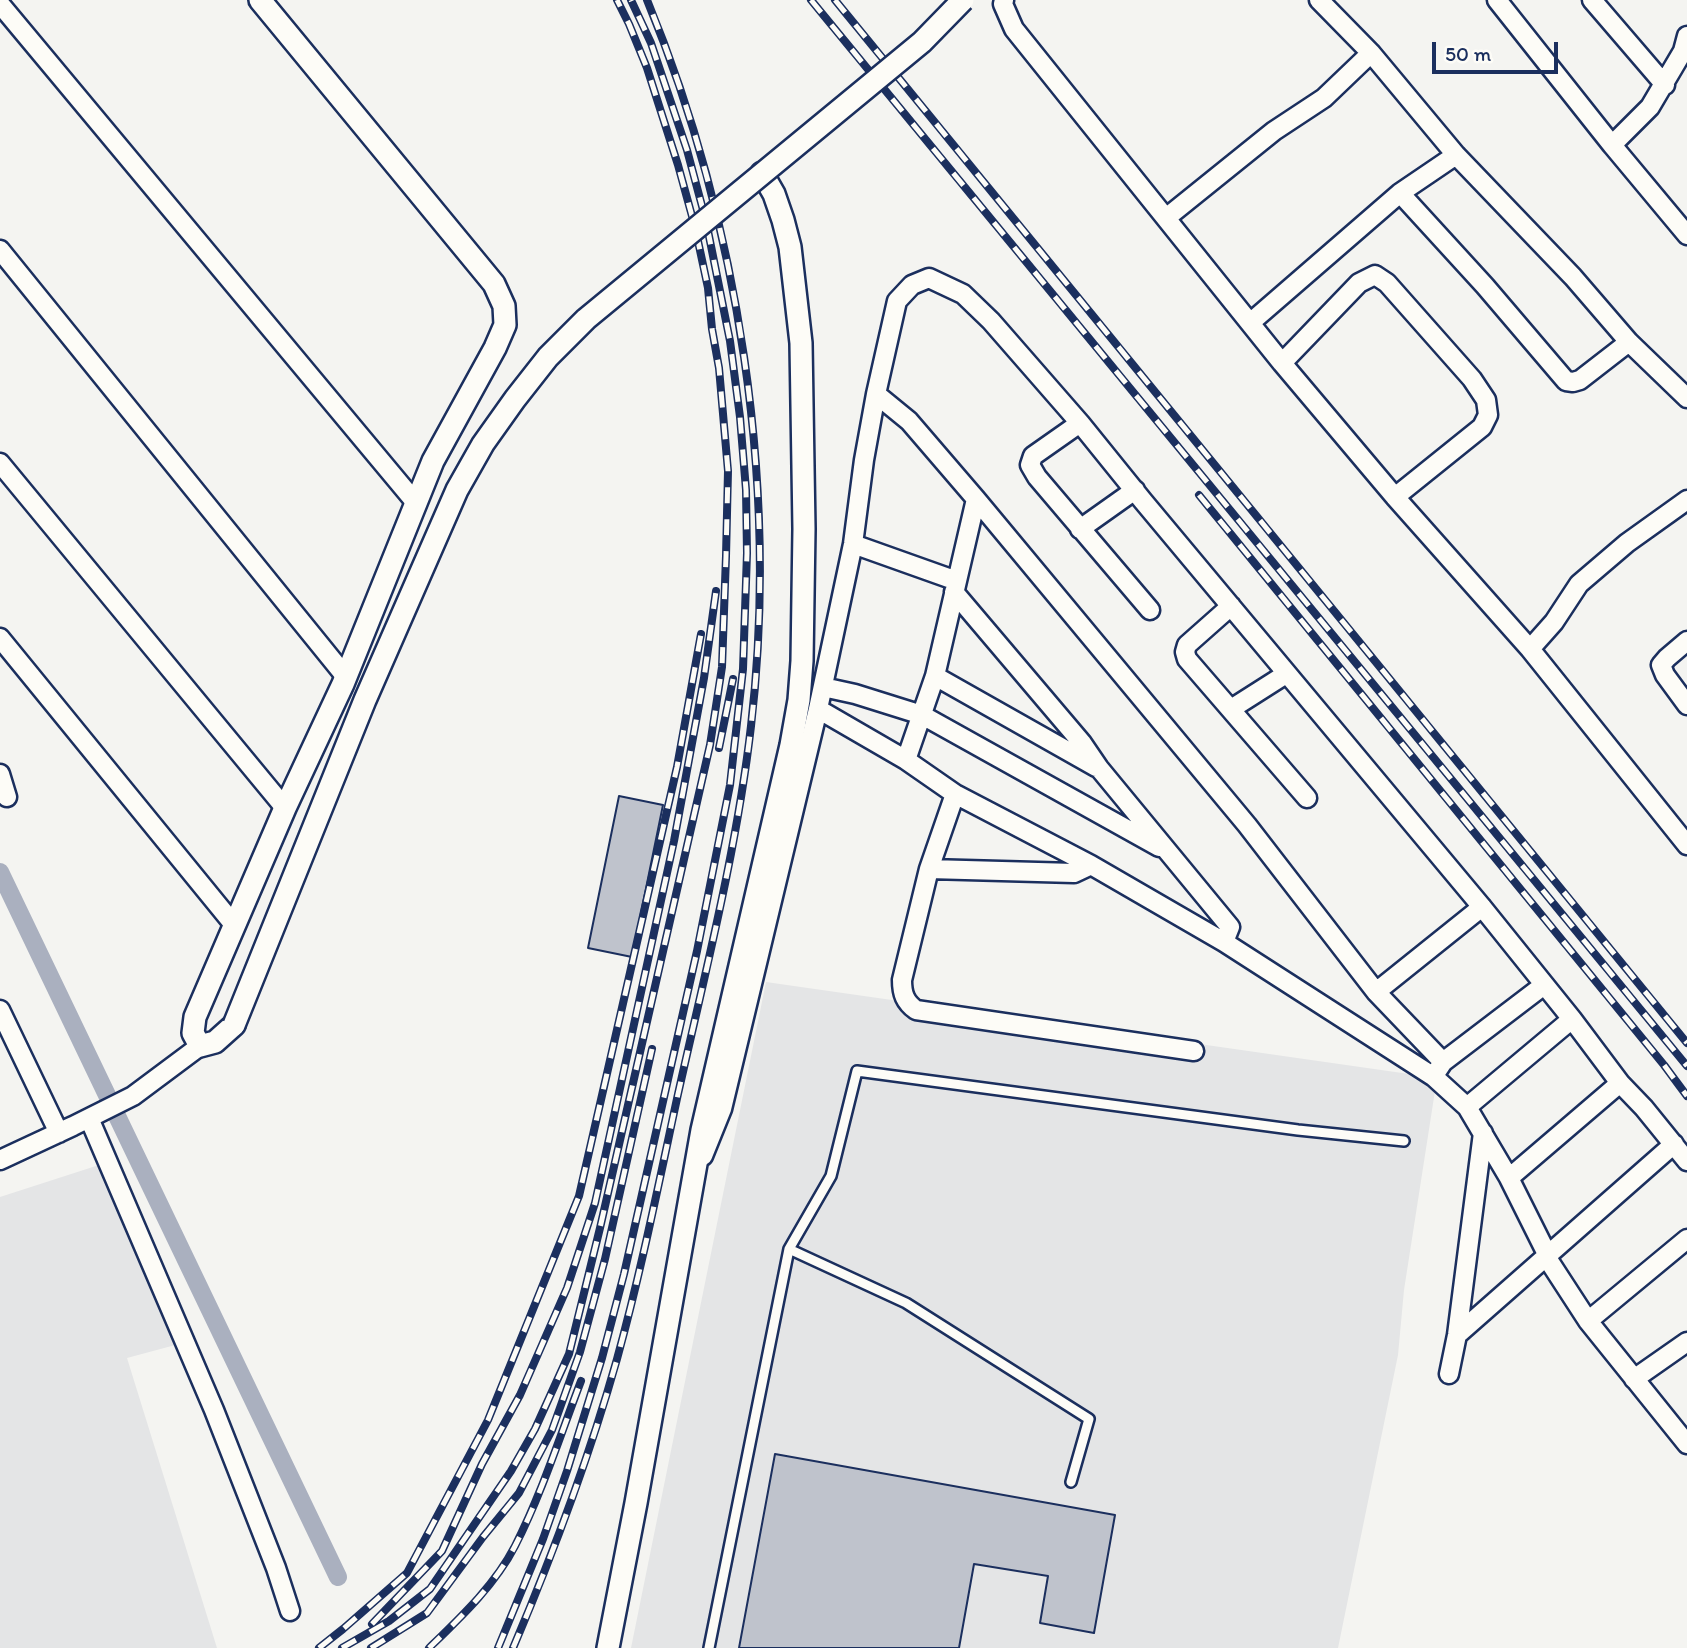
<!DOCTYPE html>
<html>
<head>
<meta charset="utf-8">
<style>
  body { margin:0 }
  #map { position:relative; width:1687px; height:1648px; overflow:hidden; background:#f4f4f1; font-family:Itim,sans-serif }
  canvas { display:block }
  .scale { position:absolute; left:1432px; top:42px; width:126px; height:32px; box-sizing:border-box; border:4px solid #1b2f5e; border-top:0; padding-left:9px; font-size:21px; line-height:24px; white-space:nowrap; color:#1b2f5e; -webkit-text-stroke:5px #fdfcf7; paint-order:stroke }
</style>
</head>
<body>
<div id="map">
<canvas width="1687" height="1648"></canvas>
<div class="scale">50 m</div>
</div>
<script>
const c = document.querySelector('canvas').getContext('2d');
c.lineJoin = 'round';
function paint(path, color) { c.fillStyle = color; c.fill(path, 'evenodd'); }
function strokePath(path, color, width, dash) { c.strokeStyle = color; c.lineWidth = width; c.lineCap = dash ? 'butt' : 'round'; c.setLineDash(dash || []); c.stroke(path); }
paint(new Path2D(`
  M766,982L1437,1078L1404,1290L1398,1355L1338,1648H631Z
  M99,1165L179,1344L127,1358L217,1648H0V1197Z`), '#e4e5e6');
strokePath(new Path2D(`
  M0,872L338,1577`), '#aab0bf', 18);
const building = new Path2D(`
  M619,796L663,805L632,957L588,948Z
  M775,1454L1115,1515L1094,1633L1040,1623L1048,1576L974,1564L959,1648H739Z`);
paint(building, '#bfc3cc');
strokePath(building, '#1b2f5e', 2);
const service = new Path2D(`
  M789,1249L906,1303L1089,1419L1071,1482
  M709,1648L789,1249L831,1176L857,1071L1298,1130L1404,1141`);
const minor = new Path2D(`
  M1004,0L1003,4L1014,29L1282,363L1395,497L1530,649L1687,845
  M1319,0L1371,53L1456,155L1573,277L1629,342L1687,398
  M1497,0L1612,145L1687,235
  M1592,0L1665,85
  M0,4L416,503
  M1612,145L1650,107L1683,51L1687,36
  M1400,193L1485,286L1566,381L1573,382L1580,380L1629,342
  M1166,218L1274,131L1324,98L1371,53
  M0,250L346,677
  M1250,323L1400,193L1456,155
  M1282,363L1359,283L1375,275L1387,283L1472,379L1486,400L1488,415L1482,427L1395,497
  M876,394L909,421L976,499L1247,825L1376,992L1443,1062
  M1080,423L1033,456L1030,465L1037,477L1150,610
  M0,463L285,808
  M1080,529L1135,490
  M853,544L957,581
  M954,592L1082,743L1099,768L1230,927L1224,942
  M1231,606L1187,645L1185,652L1187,659L1307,798
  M0,638L235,926
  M1687,641L1667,658L1661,665L1665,675L1687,705
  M1530,649L1554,622L1579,584L1627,543L1687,500
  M935,676L1096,767
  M823,687L855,694L922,715L1159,847
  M818,709L906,760L955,794L1091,865L1224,942L1434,1077L1467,1107L1509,1178L1547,1254L1549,1261L1588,1321L1687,1444
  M1231,709L1286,674
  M906,760L935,676L976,499
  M0,774L7,797
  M955,794L929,869L902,980C902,994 905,1002 916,1010L1194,1051
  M929,869L1074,873L1091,865
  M1376,992L1482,907
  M0,1010L59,1133
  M1437,1071L1443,1062L1544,985
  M1467,1107L1572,1019
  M89,1118L214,1410L276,1568L290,1611
  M703,1156L722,1109L818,709L853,544L864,460L876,394L897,301L912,285L929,278L963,294L991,321L1080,423L1143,501L1482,907L1572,1019L1620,1083L1644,1108L1687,1161
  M0,1160L73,1126L133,1096L200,1046
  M1509,1178L1620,1083
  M1588,1321L1687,1239
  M1457,1335L1674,1144
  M1449,1374L1457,1335L1483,1133
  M1634,1379L1687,1342`);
const tertiary = new Path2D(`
  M234,1025L215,1042L200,1046L193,1033L195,1017L285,808L343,684L433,461L495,348L505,325L504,306L494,284L260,0
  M608,1648L636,1503L702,1130L791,745L799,700L802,661L804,529L801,343L790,247L783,220L774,194L762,173`);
strokePath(service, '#1b2f5e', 14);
strokePath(minor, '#1b2f5e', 23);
strokePath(tertiary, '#1b2f5e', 26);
strokePath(service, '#fdfcf7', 9);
strokePath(minor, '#fdfcf7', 18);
strokePath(tertiary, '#fdfcf7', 21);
const rail = new Path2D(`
  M811,0L1687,1066
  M835,0L1687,1043
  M1199,495L1664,1065L1687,1096
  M719,748L733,679
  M372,1624L442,1551L482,1464L520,1395L567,1288L595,1203L674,841L704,678L716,591
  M319,1648L343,1629L407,1573L488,1420L579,1196L677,767L701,634
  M342,1648L389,1621L430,1589L511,1471L535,1429L569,1354L600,1228L710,745L722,667L726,556L728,471L719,368L712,329L708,288L695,227L678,165L647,68L629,24L617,0
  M371,1648L427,1613L483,1537L519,1493L552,1430L580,1352L605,1259L652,1049
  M429,1648C461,1617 495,1585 515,1546C542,1493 560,1436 581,1381
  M498,1648L543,1539L567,1471L602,1358L624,1274L697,951L730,785L743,669L747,553L746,490L740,417L730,341L706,221L687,150L651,43L631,0
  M513,1648C553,1554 589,1458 617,1359C641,1272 659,1182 678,1094C705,973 737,849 751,726C779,486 739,223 647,0`);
strokePath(rail, '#1b2f5e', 8);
strokePath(rail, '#fdfcf7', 5, [16]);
const tertiaryBridge = new Path2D(`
  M234,1025L365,700L457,490L483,444L515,399L548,357L586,319L922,42L963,0`);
strokePath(tertiaryBridge, '#1b2f5e', 26, []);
strokePath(tertiaryBridge, '#fdfcf7', 21);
</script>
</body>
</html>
